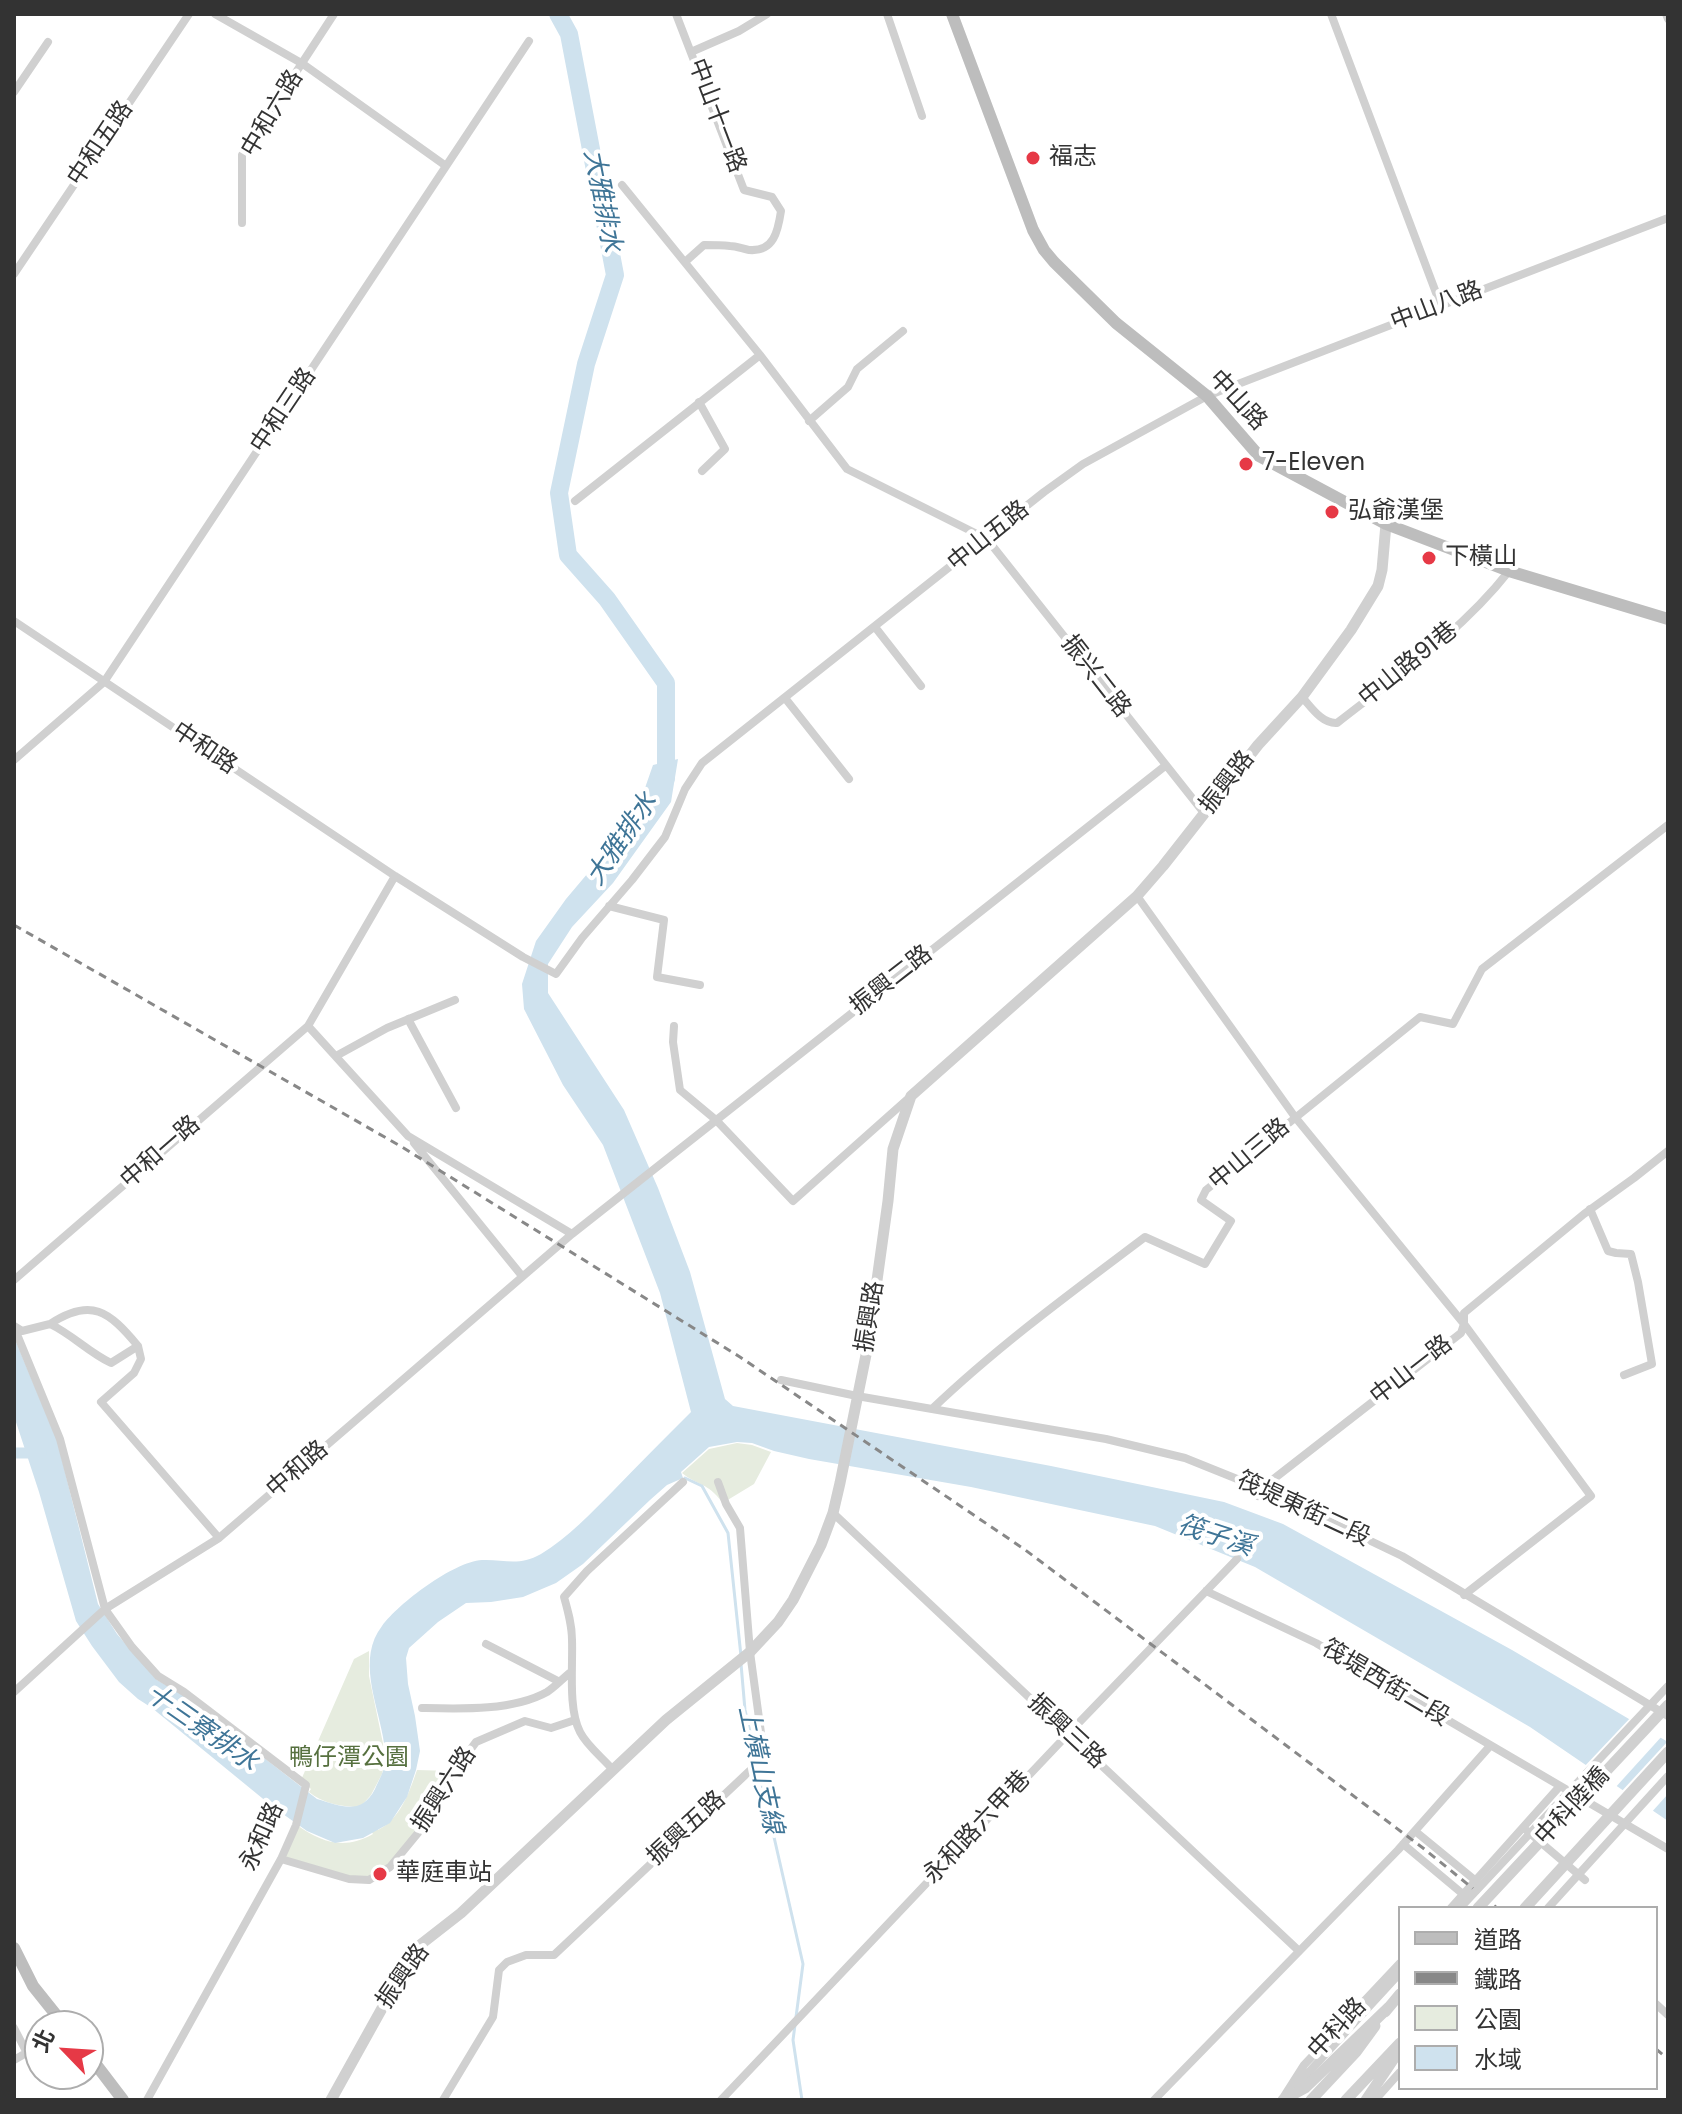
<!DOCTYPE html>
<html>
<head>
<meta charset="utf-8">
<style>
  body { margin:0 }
  #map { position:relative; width:1682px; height:2114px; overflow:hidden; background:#fff; font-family:Poppins,"Noto Sans TC",sans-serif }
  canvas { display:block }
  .frame { position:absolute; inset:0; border:16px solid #333; pointer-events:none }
  .legend { position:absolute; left:1398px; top:1906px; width:260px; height:184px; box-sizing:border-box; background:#fff; border:2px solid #adadad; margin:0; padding:10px 14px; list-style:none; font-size:24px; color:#333 }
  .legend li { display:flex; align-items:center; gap:16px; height:40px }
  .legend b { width:40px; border:2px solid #adadad }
  .north { position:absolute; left:24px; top:2010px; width:80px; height:80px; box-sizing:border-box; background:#fff; border:2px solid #adadad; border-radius:50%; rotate:295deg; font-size:22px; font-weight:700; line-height:32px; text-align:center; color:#333 }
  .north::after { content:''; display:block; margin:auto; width:28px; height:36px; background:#e63946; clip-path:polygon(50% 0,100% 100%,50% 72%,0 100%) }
</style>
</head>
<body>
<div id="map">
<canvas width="1682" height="2114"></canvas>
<div class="frame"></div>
<ul class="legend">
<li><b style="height:10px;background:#bdbdbd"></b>道路</li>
<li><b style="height:10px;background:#888"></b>鐵路</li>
<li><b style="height:22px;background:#e6ecdf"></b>公園</li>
<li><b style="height:22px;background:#cfe2ee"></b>水域</li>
</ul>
<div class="north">北</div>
</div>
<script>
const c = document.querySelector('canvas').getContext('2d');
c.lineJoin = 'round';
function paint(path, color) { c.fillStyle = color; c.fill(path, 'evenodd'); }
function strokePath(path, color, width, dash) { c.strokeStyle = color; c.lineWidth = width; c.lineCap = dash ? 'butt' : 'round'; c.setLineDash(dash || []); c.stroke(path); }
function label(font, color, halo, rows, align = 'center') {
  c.font = font + ' Poppins,"Noto Sans TC",sans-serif'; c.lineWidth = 8; c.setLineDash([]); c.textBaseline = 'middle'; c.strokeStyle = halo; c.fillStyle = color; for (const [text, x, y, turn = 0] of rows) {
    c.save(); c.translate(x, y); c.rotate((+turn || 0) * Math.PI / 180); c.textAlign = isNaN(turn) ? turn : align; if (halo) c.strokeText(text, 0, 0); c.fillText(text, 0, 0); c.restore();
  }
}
paint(new Path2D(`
  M737,1443L752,1445L771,1452L754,1484L726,1501L722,1502C707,1482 698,1486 682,1473L709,1449Z
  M369,1651V1676L386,1758L382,1774L371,1795L362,1805L378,1830C400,1819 409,1793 417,1770L453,1771L432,1816L390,1867L368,1880L350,1879L282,1858L297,1825C322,1843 345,1850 373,1834L355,1807C339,1806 322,1803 309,1792L311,1789L301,1780L354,1659Z`), '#e6ecdf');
paint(new Path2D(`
  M678,759L671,802L613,883L572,927L548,964V993L624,1110L658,1188L690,1272L725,1399L733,1406L1051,1466L1224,1502L1283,1524L1512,1650L1668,1742V1821L1530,1727L1255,1567L1155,1526L971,1487L809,1459L774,1451L752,1443L737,1442L709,1447L681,1472L683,1478L667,1485L650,1500L583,1564L556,1583L523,1597L491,1602L466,1603L438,1622L409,1648L406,1658L408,1684L415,1716L420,1751L416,1770L407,1797L390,1823L363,1838L335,1843L307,1831L273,1807L152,1708L138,1699L119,1682L92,1646L76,1621L39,1492L14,1416V1337L57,1440L98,1604L117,1634L157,1680L183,1695L317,1799C341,1806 361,1816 375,1789C379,1780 384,1771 386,1761C387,1754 384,1745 383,1737C377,1702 357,1658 382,1626C399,1603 453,1562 482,1560C504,1559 518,1567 541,1554C568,1538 592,1512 614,1490C639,1464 665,1438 691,1412L660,1293L603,1145L563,1085L524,1009L522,984L536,941L566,899L604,854L638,808L653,765Z`), '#cfe2ee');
paint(new Path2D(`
  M1632,1716L1663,1735L1614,1789L1583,1768Z
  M1668,1741V1794L1650,1814L1620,1793Z`), '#fff');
strokePath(new Path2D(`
  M685,1478L702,1486L728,1533L741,1656
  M741,1664L745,1710L803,1964L796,2017
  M795,2025L793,2040L802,2100`), '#cfe2ee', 3);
strokePath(new Path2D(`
  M14,1453H41`), '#cfe2ee', 11);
strokePath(new Path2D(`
  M558,14L569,34L615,275L586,364L559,493L568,555L607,599L666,683V778L661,785`), '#cfe2ee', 18);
strokePath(new Path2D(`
  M215,14L303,64L446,166
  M676,14L744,190L772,197L781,211C778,231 774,252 749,250C743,249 736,246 730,246C721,245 712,245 704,245L685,262
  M887,14L922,116
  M1331,14L1441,306
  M1666,14L1668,19
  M691,52L739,31L767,14
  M14,92L48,42
  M622,185L760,355L847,469L987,539L1204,813
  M242,223V155L334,14
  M14,274L189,14
  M699,402L725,449L702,471
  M809,421L848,387L857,369L903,331
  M575,501L760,355
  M14,621L395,876L523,957L556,974L582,938L632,880L665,837L685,789L702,763L1044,492L1083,464L1207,396L1668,218
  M875,627L921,686
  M1302,697C1311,707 1322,724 1337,723C1397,676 1462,631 1509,571
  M785,698L849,779
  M14,760L104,682L529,41
  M1137,896L1295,1117L1464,1324L1591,1496L1464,1595
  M609,906L664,920L657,977L700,985
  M408,1019L456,1108
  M308,1026L408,1136L572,1234
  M674,1026L673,1042L680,1090L716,1120L793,1201L910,1097
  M336,1056L387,1028L455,1000
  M414,1143L522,1276
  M1590,1209L1608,1251L1616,1253L1631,1254L1638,1282L1652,1364L1624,1375
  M14,1280L308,1026L395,876
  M50,1324C91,1297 109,1311 138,1346
  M14,1326L22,1331L50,1324C73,1335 88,1352 111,1363L138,1346L141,1359L134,1373L101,1402L219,1538
  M14,1327L60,1439L105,1609L132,1647L158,1676L184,1692L306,1785L296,1825L281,1859L147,2100
  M781,1380L857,1396L932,1409C998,1346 1072,1292 1145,1237L1205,1264L1231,1221L1201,1200L1206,1190L1420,1017L1453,1024L1482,969L1668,825
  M932,1409L1106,1439L1185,1458L1262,1489L1402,1556L1668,1716
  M1258,1496L1271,1481L1461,1333L1464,1324V1313L1584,1214L1634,1178L1668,1151
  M833,1513L1299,1951
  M1206,1591L1316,1643L1668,1849
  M486,1644L558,1681
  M14,1692L105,1609L219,1538L572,1234L1165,766
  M422,1708C460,1709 513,1711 547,1692C555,1687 563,1678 571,1672
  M613,1770C603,1758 587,1746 580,1732C568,1709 573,1666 572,1640C572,1625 568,1611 564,1597L587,1571L683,1482
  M1525,1829L1585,1880
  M1415,1831L1476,1881
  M1403,1844L1464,1895
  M281,1859L349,1879L369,1880L390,1867L432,1816L435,1803L445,1784L476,1742L525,1721L551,1728L575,1720
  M1451,1908L1560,1786
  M1656,2004L1668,2015
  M14,2028L27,2053
  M14,2060L40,2045
  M1297,2085L1400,1973
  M1283,2098L1304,2065L1400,1963
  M443,2100L493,2017L499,1970L507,1962L526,1955H554L758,1763L764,1755L750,1652L740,1528L726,1504L718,1482
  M721,2100L1068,1734L1237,1559
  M1154,2100L1398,1850L1490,1746
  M1375,2100L1400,2072`), '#d0d0d0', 8);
strokePath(new Path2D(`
  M1385,2012L1400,1994
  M331,2100L395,1985L420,1945L461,1913L666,1720L750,1652L778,1622L793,1600L821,1545L833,1513L840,1483L868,1345L888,1201L893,1149L911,1096L1137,896L1163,866L1258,745L1302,697L1351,630L1378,586L1382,570L1386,524
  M1283,2100L1305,2088L1389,2007
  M1311,2100L1356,2052L1375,2026
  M1346,2100L1400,2043
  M1366,2100L1397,2054`), '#d0d0d0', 11);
strokePath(new Path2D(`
  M952,14L1033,230L1044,250L1054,262L1116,323L1207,396L1259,456L1386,524L1509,571L1668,619
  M14,1948L33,1986L65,2026
  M88,2054L123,2100`), '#bdbdbd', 12);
strokePath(new Path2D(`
  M14,925L402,1147L740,1357L1024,1549L1423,1848L1497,1908
  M1656,2049L1668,2059`), '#888', 3, [8, 6]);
strokePath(new Path2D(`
  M1460,1908L1668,1686
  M1548,1908L1668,1776`), '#d0d0d0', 8);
strokePath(new Path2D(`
  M1478,1908L1668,1705
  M1525,1908L1668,1752`), '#d0d0d0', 11);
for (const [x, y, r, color] of [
  [1033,158,8,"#e63946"],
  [1246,464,8,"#e63946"],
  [1332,512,8,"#e63946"],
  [1429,558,8,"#e63946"],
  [380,1874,8,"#e63946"]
]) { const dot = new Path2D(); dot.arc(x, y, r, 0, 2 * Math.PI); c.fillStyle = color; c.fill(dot); strokePath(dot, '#fff', 3); }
label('24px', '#333', '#fff', [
  ["中和六路",273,114,-59],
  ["中山十一路",716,116,69],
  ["中和五路",101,144,-56],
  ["中山八路",1437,307,-21],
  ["中山路",1237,401,47],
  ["中和三路",284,411,-56],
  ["中山五路",989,537,-39],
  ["中山路91巷",1409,665,-39],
  ["振兴二路",1095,677,52],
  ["中和路",204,749,34],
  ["振興路",1228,783,-52],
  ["振興二路",892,981,-38],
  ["中和一路",161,1153,-41],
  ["中山三路",1250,1155,-40],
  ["振興路",871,1317,-81],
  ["中山一路",1412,1371,-38],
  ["中和路",298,1470,-41],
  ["筏堤東街二段",1303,1510,25],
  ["筏堤西街二段",1385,1684,31],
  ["振興三路",1066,1732,43],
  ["振興六路",445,1790,-57],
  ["中科陸橋",1573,1807,-47],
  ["永和路六甲巷",978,1828,-47],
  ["振興五路",687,1829,-43],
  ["永和路",263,1837,-66],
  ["振興路",404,1977,-55],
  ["中科路",1338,2029,-47]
]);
label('24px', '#333', '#fff', [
  ["福志",1049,158],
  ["7-Eleven",1262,464],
  ["弘爺漢堡",1348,512],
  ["下橫山",1445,558],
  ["華庭車站",396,1874]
], 'left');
label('24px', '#56703f', '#fff', [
  ["鴨仔潭公園",349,1759]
]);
label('italic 26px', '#3f7597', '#fff', [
  ["大雅排水",601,201,79],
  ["大雅排水",623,840,-56],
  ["筏子溪",1215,1537,18],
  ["十三寮排水",201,1729,35],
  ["上橫山支線",759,1770,78]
]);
</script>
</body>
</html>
